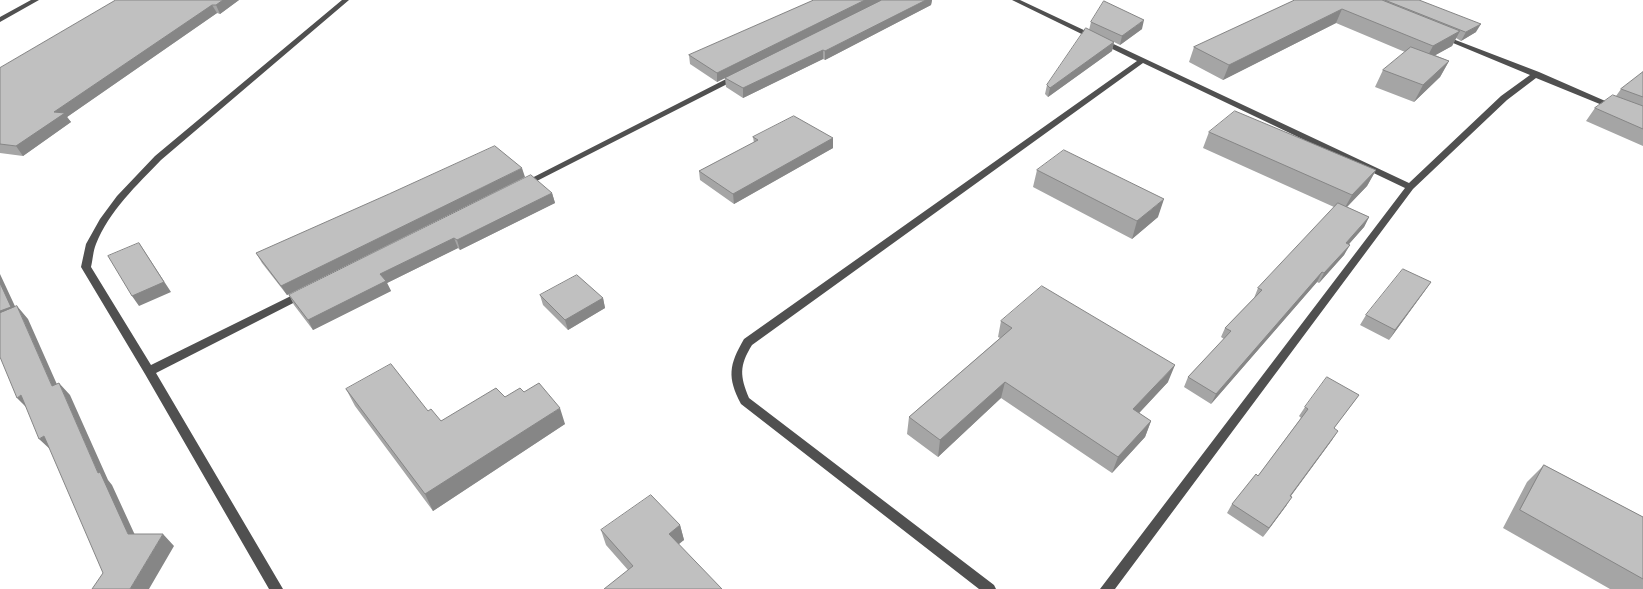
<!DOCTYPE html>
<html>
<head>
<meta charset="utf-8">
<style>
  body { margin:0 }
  canvas { display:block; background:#fff }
</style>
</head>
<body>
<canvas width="1643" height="589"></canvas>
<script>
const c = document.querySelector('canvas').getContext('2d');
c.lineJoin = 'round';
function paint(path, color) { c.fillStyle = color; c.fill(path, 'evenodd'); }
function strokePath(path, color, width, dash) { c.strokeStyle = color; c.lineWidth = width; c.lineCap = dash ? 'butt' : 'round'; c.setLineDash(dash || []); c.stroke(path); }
paint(new Path2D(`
  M31,0H39L0,22V17Z
  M342,0H349L161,160C137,185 109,211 96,244C93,251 93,259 91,267L151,365L299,292L303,291L308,294L307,296L156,373L283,589H269L145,374L81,267L86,244L100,219L117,196L155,156Z
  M1012,0H1020L1409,183L1501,96L1530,75L1441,38V36H1445L1539,72L1619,107L1618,109H1612L1536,78L1507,100L1413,189L1115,589H1100L1405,188L1143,63L752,345C739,366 740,376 749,398L994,585L996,589H979L741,404C727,377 729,365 744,339L1137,61Z
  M734,75H737L741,77L527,186L524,187L520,184Z`), '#505050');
paint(new Path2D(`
  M116,0H239L220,14L217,13L67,117L71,122L23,156L0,153V68Z
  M814,0H932L931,5L825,60L823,59L743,98L726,87L725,78L845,18L717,82L690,64L689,55Z
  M1295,0H1419L1476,32L1461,41L1456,38L1452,46L1435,55L1449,61L1440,77L1414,102L1375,87L1383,70L1405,52L1336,23L1223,80L1189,62L1194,47Z
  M1091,22L1142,29L1120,45L1114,42L1112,51L1048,97L1045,94L1047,85L1089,30Z
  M1643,72V146L1586,121L1595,108L1616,96L1621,89Z
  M1209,132L1376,170L1367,186L1347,207L1369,217L1364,227L1349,244L1344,255L1319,283L1317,282L1211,404L1184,387L1188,377L1224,339L1221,337L1225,328L1254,298L1258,288L1334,207L1203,148Z
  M753,137L833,138V148L734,204L700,180L699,171L754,143Z
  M1037,170L1158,217L1132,239L1033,187Z
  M525,177L287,295L262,263L256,253Z
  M552,193L555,203L460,250L458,248L387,283L391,291L313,330L294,305L289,295Z
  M1431,282L1389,340L1360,325L1366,315Z
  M540,295L603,298L605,308L568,330L543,305Z
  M1001,321L1168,382L1139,413L1151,421L1145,437L1112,473L1001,398L938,457L907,434L909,417L1000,338L998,337Z
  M346,389L428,411L441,421L505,397L524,392L565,424L433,511L355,406Z
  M1359,395L1334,428L1332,440L1291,496L1286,506L1263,537L1227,513L1232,504L1258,476L1301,418L1299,416L1305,407Z
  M1544,465L1643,517V589H1610L1503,528L1527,482Z
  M680,525L684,540L628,570L606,545L601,530Z`), '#a5a5a5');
paint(new Path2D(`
  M223,0H239L220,14L216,5Z
  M865,0H882L717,82V73Z
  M926,0H932L931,5L825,60V51Z
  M212,5L217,13L67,117L71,122L23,156L16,146L54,112Z
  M1342,9L1336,23L1223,80L1229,65Z
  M1144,20L1142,29L1120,45L1122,36Z
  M1481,24L1476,32L1461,41L1466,32Z
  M1460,31L1452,46L1425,61L1433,46Z
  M1114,42L1112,51L1048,97L1050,88Z
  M823,50V59L743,98V88Z
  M1449,61L1440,77L1414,102L1423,85Z
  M833,138V148L734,204L733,194Z
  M522,168L525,177L287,295L281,286Z
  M1376,170L1367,186L1343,211L1352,195Z
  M552,193L555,203L460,250L457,240Z
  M1164,199L1158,217L1132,239L1137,221Z
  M1369,217L1364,227L1341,253L1346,243Z
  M454,238L458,248L387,283L391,291L313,330L308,320L380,274Z
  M139,243L171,292L139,306L132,296Z
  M1350,245L1344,255L1319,283L1324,273Z
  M1322,272L1317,282L1211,404L1216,394Z
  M0,274L20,317L0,325Z
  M1431,282L1424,292L1389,340L1395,330Z
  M603,298L605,308L568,330L565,320Z
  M17,306L28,319L63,398L52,386Z
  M1175,365L1168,382L1127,426L1133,409Z
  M1005,382L1001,398L938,457L940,440Z
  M59,383L70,395L108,480L112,485L140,546L128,534L98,473Z
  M21,395L29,410L17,398Z
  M560,408L565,424L433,511L425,494Z
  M1151,421L1145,437L1112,473L1118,457Z
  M1338,431L1332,440L1284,505L1290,496Z
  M44,436L52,451L39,439Z
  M1292,497L1286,506L1263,537L1269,528Z
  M680,525L684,540L673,549L669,534Z
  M163,534L174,546L149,589H130Z`), '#868686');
const building = new Path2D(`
  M116,0H223L216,5H212L54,112L65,113L16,146L0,144V68Z
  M814,0H865L717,73L689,55Z
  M882,0H926L825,51L823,50L743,88L725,78Z
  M1295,0H1382L1460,31L1433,46L1342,9L1229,65L1194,47Z
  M1385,0H1419L1481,24L1466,32Z
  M1104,1L1144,20L1122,36L1091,22Z
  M1086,28L1114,42L1050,88L1047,85Z
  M1411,47L1449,61L1423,85L1383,70Z
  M1643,72V97L1621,89Z
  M1613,95L1643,106V129L1595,108Z
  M1235,111L1376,170L1352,195L1209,132Z
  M794,116L833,138L733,194L699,171L758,140L753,137Z
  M495,146L522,168L281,286L256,253L389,194Z
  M1064,150L1164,199L1137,221L1037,170Z
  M531,175L552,193L457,240L454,238L380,274L386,281L308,320L289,295Z
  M1338,203L1369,217L1346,243L1350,245L1324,273L1322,272L1216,394L1188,377L1231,331L1225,328L1262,290L1258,288Z
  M139,243L164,282L132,296L108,256Z
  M1403,269L1431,282L1395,330L1366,315Z
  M577,275L603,298L565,320L540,295Z
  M0,283L11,307L0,311Z
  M1042,286L1175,365L1133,409L1151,421L1118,457L1005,382L940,440L909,417L1012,328L1001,321Z
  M17,306L52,386L59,383L98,473L100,472L128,534H163L130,589H92L103,573L44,436L39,439L21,395L17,398L0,357V313Z
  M391,364L428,411L431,409L441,421L496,388L505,397L520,388L524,392L539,383L560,408L425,494L346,389Z
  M1327,377L1359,395L1334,428L1338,431L1290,496L1292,497L1269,528L1232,504L1256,474L1258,476L1308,409L1305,407Z
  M1544,465L1643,517V579L1520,510Z
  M651,495L680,525L669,534L722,589H604L633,566L601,530Z`);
paint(building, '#c0c0c0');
strokePath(building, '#868686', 1);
</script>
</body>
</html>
